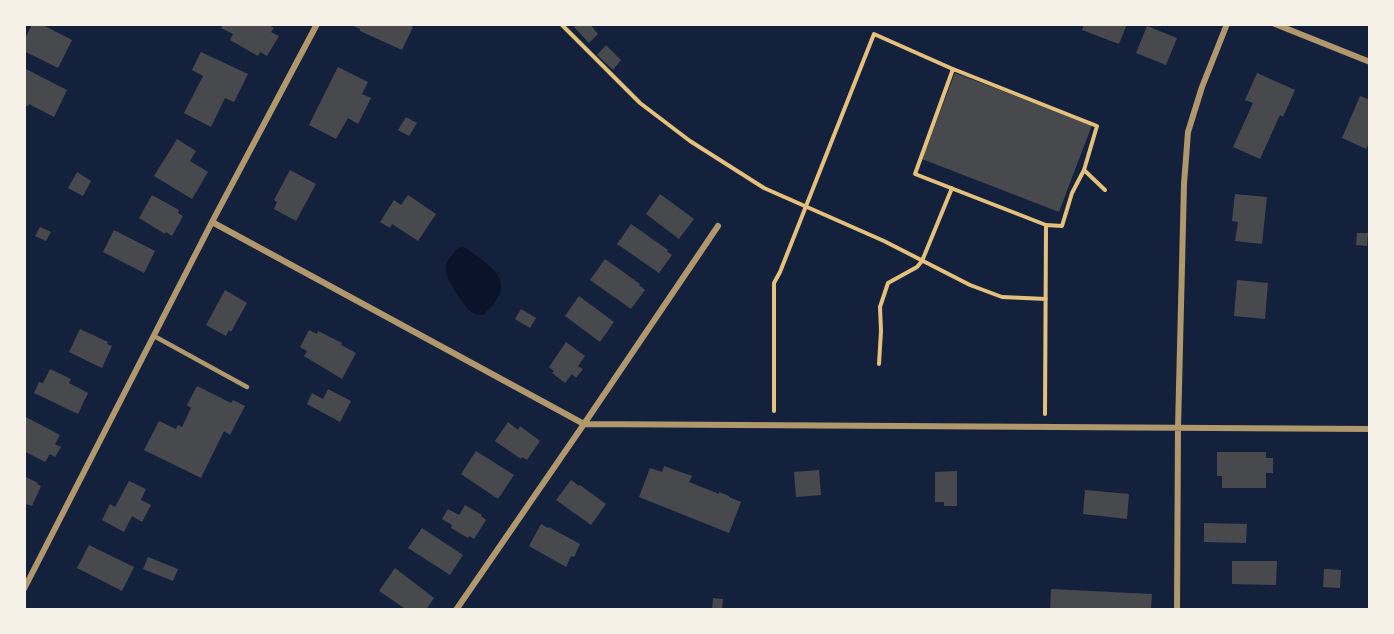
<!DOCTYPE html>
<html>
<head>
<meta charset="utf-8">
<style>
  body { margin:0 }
  #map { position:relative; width:1394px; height:634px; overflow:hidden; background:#14213d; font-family:"Alegreya Sans",sans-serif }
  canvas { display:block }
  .frame { position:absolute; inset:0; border:26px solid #f6f1e7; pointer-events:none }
</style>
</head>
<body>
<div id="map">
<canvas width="1394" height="634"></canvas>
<div class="frame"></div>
</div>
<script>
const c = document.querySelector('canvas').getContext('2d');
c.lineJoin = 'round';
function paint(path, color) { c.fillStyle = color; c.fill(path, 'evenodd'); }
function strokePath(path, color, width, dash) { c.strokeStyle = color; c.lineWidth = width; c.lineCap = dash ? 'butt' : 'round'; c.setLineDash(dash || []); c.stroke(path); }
paint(new Path2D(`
  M461,247L466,248C494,269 520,282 483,315C478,315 474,314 470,311C464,305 445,279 446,270C446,261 453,251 461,247Z`), '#0b132b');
paint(new Path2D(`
  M32,24H41L72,40L58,68L24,51V41Z
  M223,24H267L274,28L271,32L279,36L267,56L260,52L258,56L230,40L233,34L221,28Z
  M349,24H407L413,27L402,50L360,31V29Z
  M578,24H590L598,34L589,43L574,27Z
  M1084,24H1127L1119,44L1082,30Z
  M1147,26L1177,38L1166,65L1136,53Z
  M606,45L621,60L613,70L597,55Z
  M201,52L248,74L234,102L225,98L211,127L184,113L203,76L192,70Z
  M338,67L368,82L362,94L371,98L358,124L348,118L336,139L309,125Z
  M24,68L67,90L54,117L29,104L28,106L24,105Z
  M955,73L1092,125L1059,212L922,159Z
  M1257,73L1295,90L1283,117L1280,115L1260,159L1233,147L1253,103L1245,100Z
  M1360,96L1370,100V141L1366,149L1342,138Z
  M406,117L417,123L409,136L398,130Z
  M177,139L196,151L190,161L208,172L192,199L154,176Z
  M290,170L316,184L296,221L274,209L277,202L274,200Z
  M77,172L91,181L83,196L68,188Z
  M660,194L694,219L679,239L646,214Z
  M1235,194L1267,197L1262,244L1235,241L1238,222L1232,221Z
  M152,195L179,210L178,213L183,216L172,236L166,232L165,234L139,218Z
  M408,195L436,214L418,241L392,224L390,228L380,222L394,200L401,205Z
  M631,224L668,250L667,251L672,255L659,273L617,244Z
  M40,227L51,232L46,241L35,236Z
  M114,230L155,251L144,273L103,252Z
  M1357,233H1368L1367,246L1356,245Z
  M605,259L640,284L639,285L645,290L631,309L590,280Z
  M1237,280L1268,283L1265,319L1234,316Z
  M225,290L247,303L231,332L229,330L226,336L206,325Z
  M579,296L614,322L600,342L565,316Z
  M521,309L536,318L530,328L515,319Z
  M80,329L108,342L107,344L112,346L102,368L69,352Z
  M309,330L317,334L318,331L342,343L341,345L356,353L342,379L304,356L307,351L300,347Z
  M566,342L585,356L578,366L583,369L576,378L572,374L565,383L552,373L554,371L549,367Z
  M50,369L71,379L69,383L88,393L78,414L34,393L39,382L43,383Z
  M197,386L231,403L233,400L245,406L230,435L224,431L201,478L144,450L159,421L176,429L178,425L182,427L191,408L187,405Z
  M328,389L351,401L340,422L307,404L312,393L323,399Z
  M24,416L60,435L55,444L61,447L55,457L50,454L45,462L24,451Z
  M508,422L518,430L520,426L540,441L527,460L522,457L521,459L495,441Z
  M476,451L514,475L498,499L461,474Z
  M1217,452H1266V458H1273V473H1266V488H1222V476H1217Z
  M664,466L692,476L689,482L719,494V492L729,496V497L741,502L729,533L639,497L650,468L662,472Z
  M819,470L821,495L796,497L794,472Z
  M957,471V506H944V502H935V472Z
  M24,476L38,483L37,484L41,486L32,506L26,504L24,509Z
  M571,480L579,486L580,485L606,504L591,525L556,500Z
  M129,481L146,489L141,500L151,505L142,522L132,516L124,532L102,520L110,504L115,507Z
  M1085,490L1129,494L1127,519L1083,514Z
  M465,505L482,515L481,516L486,520L474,539L469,536L468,538L451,528L452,525L442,519L448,509L459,515Z
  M1204,523L1247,524L1246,543L1204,542Z
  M541,524L548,528L549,527L580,544L574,557L571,556L566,567L529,546Z
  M422,528L463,555L450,575L408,548Z
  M89,545L134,567L122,591L77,568Z
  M148,557L178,569L173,581L143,569Z
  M1232,561H1277L1276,585L1232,584Z
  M395,568L434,598L426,610H407L379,591Z
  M1324,569L1341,570L1340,588L1323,587Z
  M1051,589L1152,594L1151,610H1050Z
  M713,598L723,599L722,610H712Z`), '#48494c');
strokePath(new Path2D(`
  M561,24L640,103L690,141L764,188L884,241L970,285L1002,297L1046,299
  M953,69L1097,126L1084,170L1072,193L1062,226L1046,225L915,174Z
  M1084,170L1105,190
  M879,364L881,331L880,307L888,283L917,267L922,261L952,188
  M774,411V283L780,272L874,34L955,70
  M1045,414L1046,225`), '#e5c07b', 4);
strokePath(new Path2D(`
  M154,336L247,387`), '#b1986c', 4.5);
strokePath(new Path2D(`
  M1275,24L1370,62
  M212,222L584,424L1370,429
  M24,589L212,222L317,24
  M456,610L584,424L718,226
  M1177,610L1178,428L1184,184L1188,132L1202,87L1227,24`), '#b1986c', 6);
</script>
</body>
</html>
